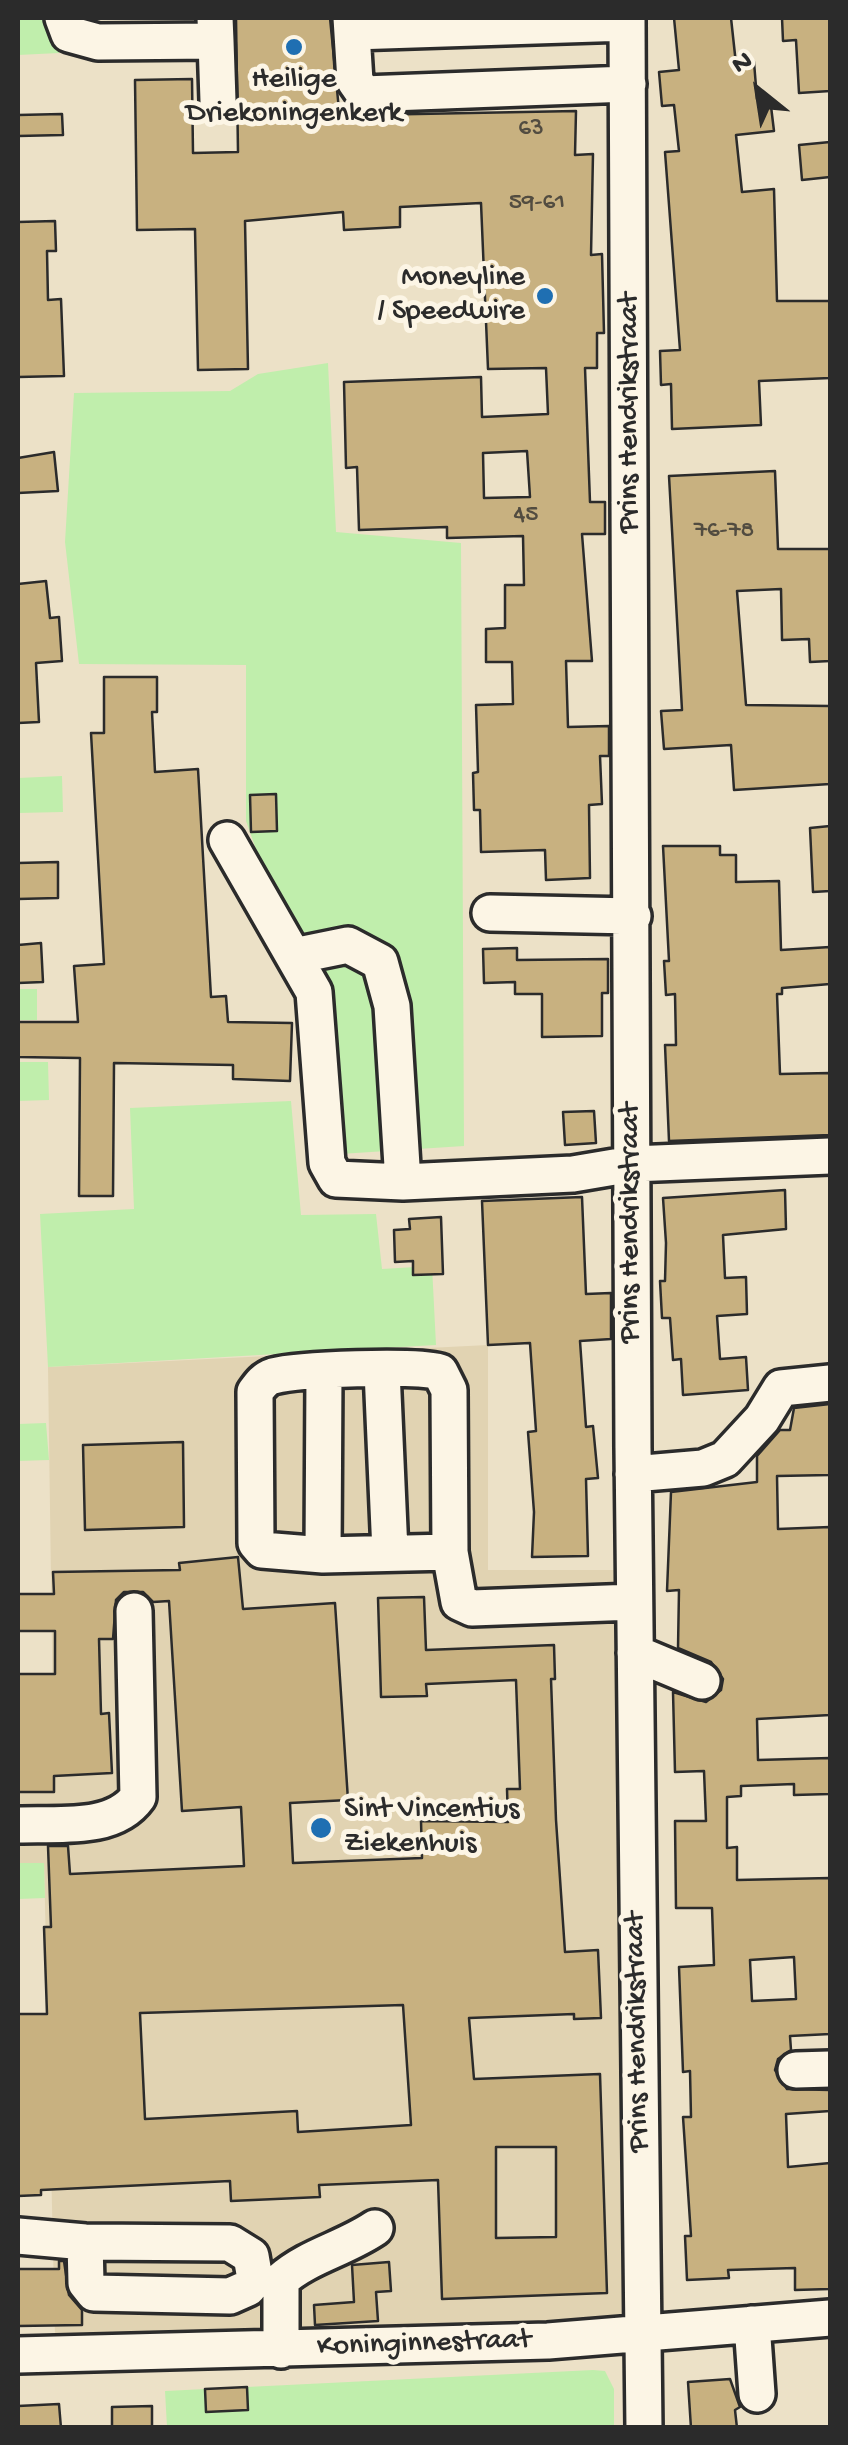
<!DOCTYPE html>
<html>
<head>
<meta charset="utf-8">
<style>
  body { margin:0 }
  #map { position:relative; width:848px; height:2445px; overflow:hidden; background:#ece1c7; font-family:"Gochi Hand",sans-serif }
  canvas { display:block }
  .frame { position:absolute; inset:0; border:20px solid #2b2b2b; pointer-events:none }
  .north { position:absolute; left:708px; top:40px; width:100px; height:100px; -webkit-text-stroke:8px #fcf5e5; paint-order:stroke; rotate:330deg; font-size:28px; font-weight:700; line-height:40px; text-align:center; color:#2b2b2b }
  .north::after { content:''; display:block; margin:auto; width:35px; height:45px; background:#2b2b2b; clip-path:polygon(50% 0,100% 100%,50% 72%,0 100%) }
</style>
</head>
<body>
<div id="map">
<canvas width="848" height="2445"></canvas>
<div class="frame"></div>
<div class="north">N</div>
</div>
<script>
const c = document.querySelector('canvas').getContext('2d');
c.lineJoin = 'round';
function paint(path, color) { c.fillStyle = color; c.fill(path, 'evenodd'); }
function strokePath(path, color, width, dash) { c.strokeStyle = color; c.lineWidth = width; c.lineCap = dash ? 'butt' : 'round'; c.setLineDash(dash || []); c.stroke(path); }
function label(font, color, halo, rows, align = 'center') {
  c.font = font + ' "Gochi Hand",sans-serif'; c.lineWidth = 10; c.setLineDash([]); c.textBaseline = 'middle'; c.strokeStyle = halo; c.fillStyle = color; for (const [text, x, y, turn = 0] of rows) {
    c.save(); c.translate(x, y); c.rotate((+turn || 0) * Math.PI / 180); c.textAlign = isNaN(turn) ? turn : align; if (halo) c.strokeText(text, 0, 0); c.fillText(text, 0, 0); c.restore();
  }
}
paint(new Path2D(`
  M488,1345V1570H620L633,2324L55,2335L44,1863H18V1793L54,1791L48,1367Z`), '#e1d3b2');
paint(new Path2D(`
  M18,18H57L59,53L18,55Z
  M328,363L336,532L461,543L464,1146L340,1154L279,914L246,821V665L79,664L65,542L74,393L230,391L258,374Z
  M62,776L63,812L18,813V778Z
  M18,989H37V1020H18Z
  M18,1062H48L49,1100L18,1101Z
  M291,1101L301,1215L376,1214L382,1269L432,1266L436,1345L48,1367L40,1214L134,1209L130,1108Z
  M46,1423L49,1460L18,1461V1424Z
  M18,1863H44L45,1898L18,1899Z
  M593,2370L605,2371L614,2389V2427H167L165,2391Z`), '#c0eeac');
const building = new Path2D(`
  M236,18H330L339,110L365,115L576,111L575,155L593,154L591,255L602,254L604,333H597V368H585L590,502H605V534H582L592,661H566L568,727L609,726V756H600L602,804L589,805L590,878L546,880L545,850L481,852L480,810H474L473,773L478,772L476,705L513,704L512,662H486V629L505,628V585H524L523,536L447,538V527L359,530L357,467L346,468L344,382L481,377L482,417L548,414L546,368L488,369L481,203L400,207V227L344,230L343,212L245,221L248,369L198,370L195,229L137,230L135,80L192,79L193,153L238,152ZM527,451L530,497L484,498L483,453Z
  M674,18H731L736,64L754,62L757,99L770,98L774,131L736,135L742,192L774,189L777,301H830V378L759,381L761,425L672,429L671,384L661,385L660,351L680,350L665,152L679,151L674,105L662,106L659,72L679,70Z
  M782,18H830V91L799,93L796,40L783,41Z
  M62,114L63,135L18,136V115Z
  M830,142V177L802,180L799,145Z
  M55,221L56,251H47L48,300L61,299L64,376L18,377V222Z
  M54,452L58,491L18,493V458Z
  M775,471L778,549H830V661L810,662L809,639L782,640L781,589L737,591L746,705L830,706V784L734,790L731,745L664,749L661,711L682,710L669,476Z
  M46,581L50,618L59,617L62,661L36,663L39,722L18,723V584Z
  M104,677H157V712H152L155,772L198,769L211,997L226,996L228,1022L292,1023L290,1081L233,1079V1065L114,1063L113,1196H79L80,1058L18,1057V1022H78L74,966L104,964L91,733H104Z
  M276,794L277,831L251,832L250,795Z
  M830,826V891L813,892L810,828Z
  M663,846H720V855H736V882L779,881L781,950L830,947V984L782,988V994H777L780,1074L830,1073V1135L669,1141L665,1045H676L675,994L666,995L664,961H669Z
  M58,862V898L18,899V863Z
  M41,943L43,982L18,983V945Z
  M517,948V960L608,959V993H602V1036L542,1037V994H515V982L484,983L483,949Z
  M594,1111L596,1143L565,1145L563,1112Z
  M785,1190L786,1229L723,1235L725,1278L746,1277L747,1314L717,1316L720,1359L746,1357L748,1390L683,1395L681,1359L673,1360L670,1318H662L660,1281H665L666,1243L663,1198Z
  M582,1197L586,1294L611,1293V1339L580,1341L586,1427L593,1426L598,1478L586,1479L588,1556L532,1557L534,1512L528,1432L536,1431L530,1343L488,1345L482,1201Z
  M441,1217L443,1274L413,1275V1261L395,1262L394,1230L410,1229L409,1219Z
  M830,1404V1475L777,1476L778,1529L830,1527V1715L757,1719L758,1760L830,1758V1794L794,1795V1784L741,1786V1796L727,1797V1848L737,1847V1880L830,1878V2034L790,2036L791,2050L778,2059L775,2070L787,2089L830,2090V2111L786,2114L788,2167L830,2163V2289L795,2290V2268L728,2270L729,2278L687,2280L685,2236H691L683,2117H691L690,2071L683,2072L679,1967L714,1965L712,1908H676L675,1821H706L704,1771L675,1772L673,1692L706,1702L721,1690L723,1679L711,1662L678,1648L679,1590L667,1591L671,1492L757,1482V1456L780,1430H790L794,1408ZM794,1957L796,1999L752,2001L750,1960Z
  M183,1442L184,1527L85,1530L83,1445Z
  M238,1557L243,1609L335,1603L348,1800L290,1803L293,1863L422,1858L421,1821L508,1822L507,1789H520L516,1680L426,1684L427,1696L381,1697L378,1598L424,1597L426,1650L554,1645L555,1679H551L556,1820L565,1952L598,1950L601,2018L574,2019V2014L469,2018L474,2079L600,2074L607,2293L442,2299L438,2180L319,2185L320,2197L231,2201L230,2181L41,2190V2195L18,2196V2014H47L44,1927H51L48,1846H68L70,1874L244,1866L241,1807L182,1811L169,1601L153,1602L143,1592H124L116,1600L113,1639H99L101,1714L109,1713L112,1773L54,1776V1792H18V1674H55V1631H18V1594H54L53,1572L180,1570L179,1563ZM403,2005L411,2125L298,2132L297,2111L145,2119L140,2013ZM496,2147H556V2237L496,2238Z
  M59,2261H64L69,2295L82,2310V2325L18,2326V2269H59Z
  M389,2262L391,2291L376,2292L378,2321L315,2325L314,2305L354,2302L352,2265Z
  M730,2379L740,2407L735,2410L737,2428H691L688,2382Z
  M247,2387L248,2410L206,2412L205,2389Z
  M59,2404L61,2428H18V2406Z
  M152,2406V2428H112V2407Z`);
paint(building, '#c8b180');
strokePath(building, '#2b2b2b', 2.5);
const minor = new Path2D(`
  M63,18L69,34L98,42L216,41L215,18
  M351,18L355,81L364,94L628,84
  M627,18L633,1448L644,2428
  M353,32L627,23
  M216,41L218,101
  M227,840L314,992L327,1163L336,1179L403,1182L573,1174L632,1164L830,1156
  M490,913L633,916
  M294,956L348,945L380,962L392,1006L403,1182
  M382,1371L390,1552
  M633,1474L703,1468L725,1459L762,1419L781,1388L830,1383
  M450,1552L323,1555L262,1550L256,1543L255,1392C260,1385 264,1379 273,1376C299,1369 415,1365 440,1372L449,1390L450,1552L459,1602L472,1608L634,1602
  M323,1555L324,1373
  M635,1653L702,1681
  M18,1825C57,1823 113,1832 138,1797L134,1611
  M796,2070L830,2069
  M18,2236L85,2242L230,2243L251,2256L255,2279L248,2288L230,2296L94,2293L86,2283L85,2242
  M752,2324L757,2394
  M281,2350V2280C308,2256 344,2249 375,2228
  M18,2355L548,2341L830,2318`);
strokePath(minor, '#2b2b2b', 42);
strokePath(minor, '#fcf5e5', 35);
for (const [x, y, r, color] of [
  [294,47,10,"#1f6fb2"],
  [545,296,10,"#1f6fb2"],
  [321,1828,12,"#1f6fb2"]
]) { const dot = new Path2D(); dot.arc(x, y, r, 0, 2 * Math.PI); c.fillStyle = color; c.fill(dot); strokePath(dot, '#fcf5e5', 4); }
label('25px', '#524c40', null, [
  ["63",531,130],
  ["59-61",537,204],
  ["45",526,516],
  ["76-78",724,532]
]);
label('30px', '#2b2b2b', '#fcf5e5', [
  ["Heilige",294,81],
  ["Driekoningenkerk",294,115],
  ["Moneyline",525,279,"right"],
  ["/ Speedwire",525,313,"right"],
  ["Sint Vincentius",344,1811,"left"],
  ["Ziekenhuis",344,1845,"left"]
]);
label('30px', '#2b2b2b', '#fcf5e5', [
  ["Prins Hendrikstraat",631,413,-90],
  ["Prins Hendrikstraat",632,1223,-90],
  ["Prins Hendrikstraat",639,2032,-91],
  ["Koninginnestraat",424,2345,-2]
]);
</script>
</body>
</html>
